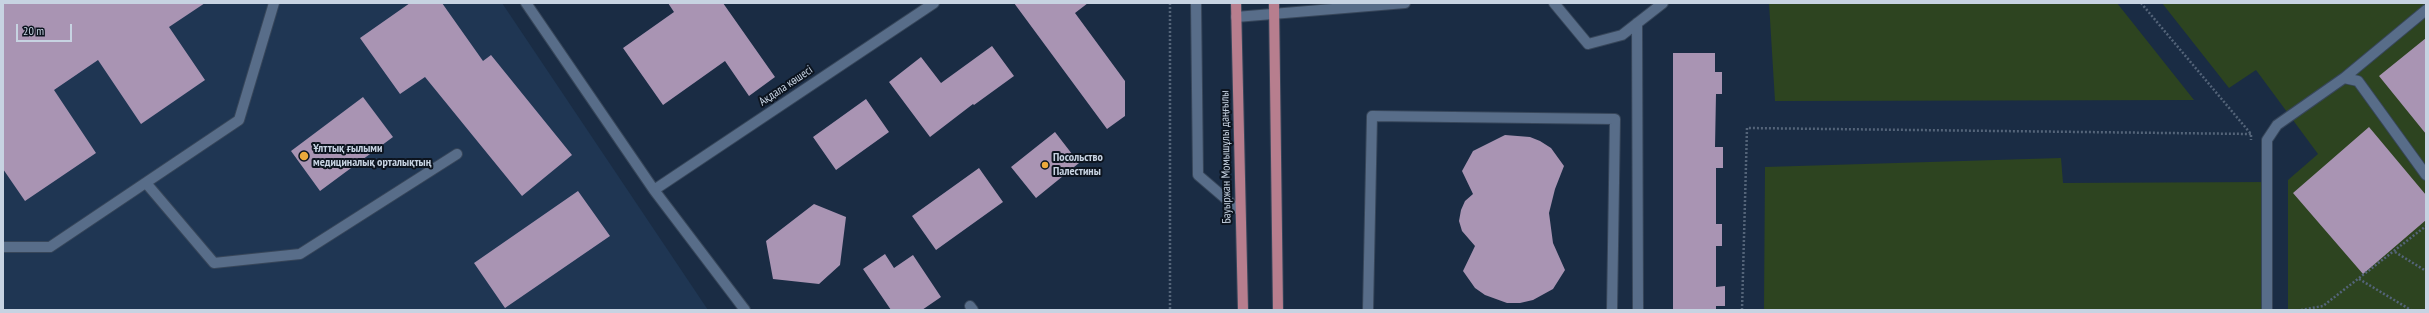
<!DOCTYPE html>
<html>
<head>
<meta charset="utf-8">
<style>
  body { margin:0 }
  #map { position:relative; width:2429px; height:313px; overflow:hidden; background:#1a2c44; font-family:"PT Sans Narrow",sans-serif }
  canvas { display:block }
  .frame { position:absolute; inset:0; border:4px solid #c7d3e2; pointer-events:none }
  .scale { position:absolute; left:16px; top:24px; width:56px; height:18px; box-sizing:border-box; border:2px solid #c7d3e2; border-top:0; padding-left:5px; font-size:12px; line-height:14px; white-space:nowrap; color:#c7d3e2; -webkit-text-stroke:3px #0c141f; paint-order:stroke }
</style>
</head>
<body>
<div id="map">
<canvas width="2429" height="313"></canvas>
<div class="frame"></div>
<div class="scale">20 m</div>
</div>
<script>
const c = document.querySelector('canvas').getContext('2d');
c.lineJoin = 'round';
function paint(path, color) { c.fillStyle = color; c.fill(path, 'evenodd'); }
function strokePath(path, color, width, dash) { c.strokeStyle = color; c.lineWidth = width; c.lineCap = dash ? 'butt' : 'round'; c.setLineDash(dash || []); c.stroke(path); }
function label(font, color, halo, rows, align = 'center') {
  c.font = font + ' "PT Sans Narrow",sans-serif'; c.lineWidth = 4; c.setLineDash([]); c.textBaseline = 'middle'; c.strokeStyle = halo; c.fillStyle = color; for (const [text, x, y, turn = 0] of rows) {
    c.save(); c.translate(x, y); c.rotate((+turn || 0) * Math.PI / 180); c.textAlign = isNaN(turn) ? turn : align; if (halo) c.strokeText(text, 0, 0); c.fillText(text, 0, 0); c.restore();
  }
}
paint(new Path2D(`
  M3,3H502L708,310H3Z`), '#1f3653');
paint(new Path2D(`
  M1769,3H2117L2194,100L1775,101Z
  M2162,3H2426V310H2288V180L2318,154L2256,70L2229,88Z
  M2061,158L2063,183L2267,182L2266,310H1764L1765,167Z`), '#2d4420');
paint(new Path2D(`
  M3,3H205L169,27L205,80L141,124L98,60L54,90L96,153L25,201L3,169Z
  M410,3H442L483,61L491,55L572,155L522,196L425,77L400,94L360,38Z
  M668,3H723L775,77L749,96L725,61L663,105L623,48L674,12Z
  M1014,3H1088L1075,13L1125,81V116L1107,129Z
  M2426,38V134L2379,76Z
  M992,46L1014,76L974,105L973,104L930,137L889,82L921,57L941,83Z
  M1673,53H1715V72H1722V94H1716L1715,147H1723V168H1716V224H1722V246H1716V287L1725,286V306H1716V310H1673Z
  M363,97L393,137L320,191L291,151Z
  M866,99L889,132L836,170L813,137Z
  M2369,127L2426,195V220L2363,274L2293,193Z
  M1055,132L1079,163L1036,198L1011,167Z
  M1505,135L1530,137L1540,141L1551,148L1564,166L1555,189L1549,213L1553,243L1565,270L1553,289L1533,300L1520,303H1507L1485,295L1475,288L1463,271L1475,246L1462,231L1459,221L1461,210L1465,201L1473,194L1462,171L1473,151Z
  M979,168L1003,202L936,250L912,216Z
  M578,191L610,236L505,308L474,263Z
  M814,204L846,217L840,265L819,284L773,279L766,241Z
  M885,254L894,268L913,255L941,297L922,310H891L863,269Z`), '#a994b3');
const minor = new Path2D(`
  M526,3L654,190L745,310
  M1196,3L1198,175L1240,211
  M1554,3L1588,44L1622,35L1663,3
  M1236,17L1405,3
  M1637,23L1638,310
  M2344,78L2426,10
  M146,183L214,263L300,254L457,154
  M654,190L934,3
  M3,247H50L239,120L274,3
  M970,306L973,310
  M1368,310L1372,116L1615,119L1612,310
  M2267,310V140L2277,125L2344,78L2358,81L2426,175`);
const major = new Path2D(`
  M1236,3L1243,310
  M1274,3L1278,310`);
strokePath(minor, '#37465a', 12);
strokePath(major, '#37465a', 12);
strokePath(new Path2D(`
  M1170,3V310
  M2141,3L2251,134V140
  M2395,252L2426,271
  M2359,279L2411,310
  M1742,310L1747,128L2251,134
  M2301,310L2323,306L2426,226`), '#546479', 2.5, [2, 2]);
strokePath(minor, '#586d89', 10);
strokePath(major, '#b77e8e', 10);
for (const [x, y, r, color] of [
  [304,156,5,"#eca93b"],
  [1045,165,4,"#eca93b"]
]) { const dot = new Path2D(); dot.arc(x, y, r, 0, 2 * Math.PI); c.fillStyle = color; c.fill(dot); strokePath(dot, '#0c141f', 1.5); }
label('12px', '#c7d3e2', '#0c141f', [
  ["Ақдала көшесі",786,86,-34],
  ["Бауыржан Момышұлы даңғылы",1226,157,-91]
]);
label('bold 12px', '#c7d3e2', '#0c141f', [
  ["Ұлттық ғылыми",313,149],
  ["медициналық орталықтың",313,163],
  ["Посольство",1053,158],
  ["Палестины",1053,172]
], 'left');
</script>
</body>
</html>
